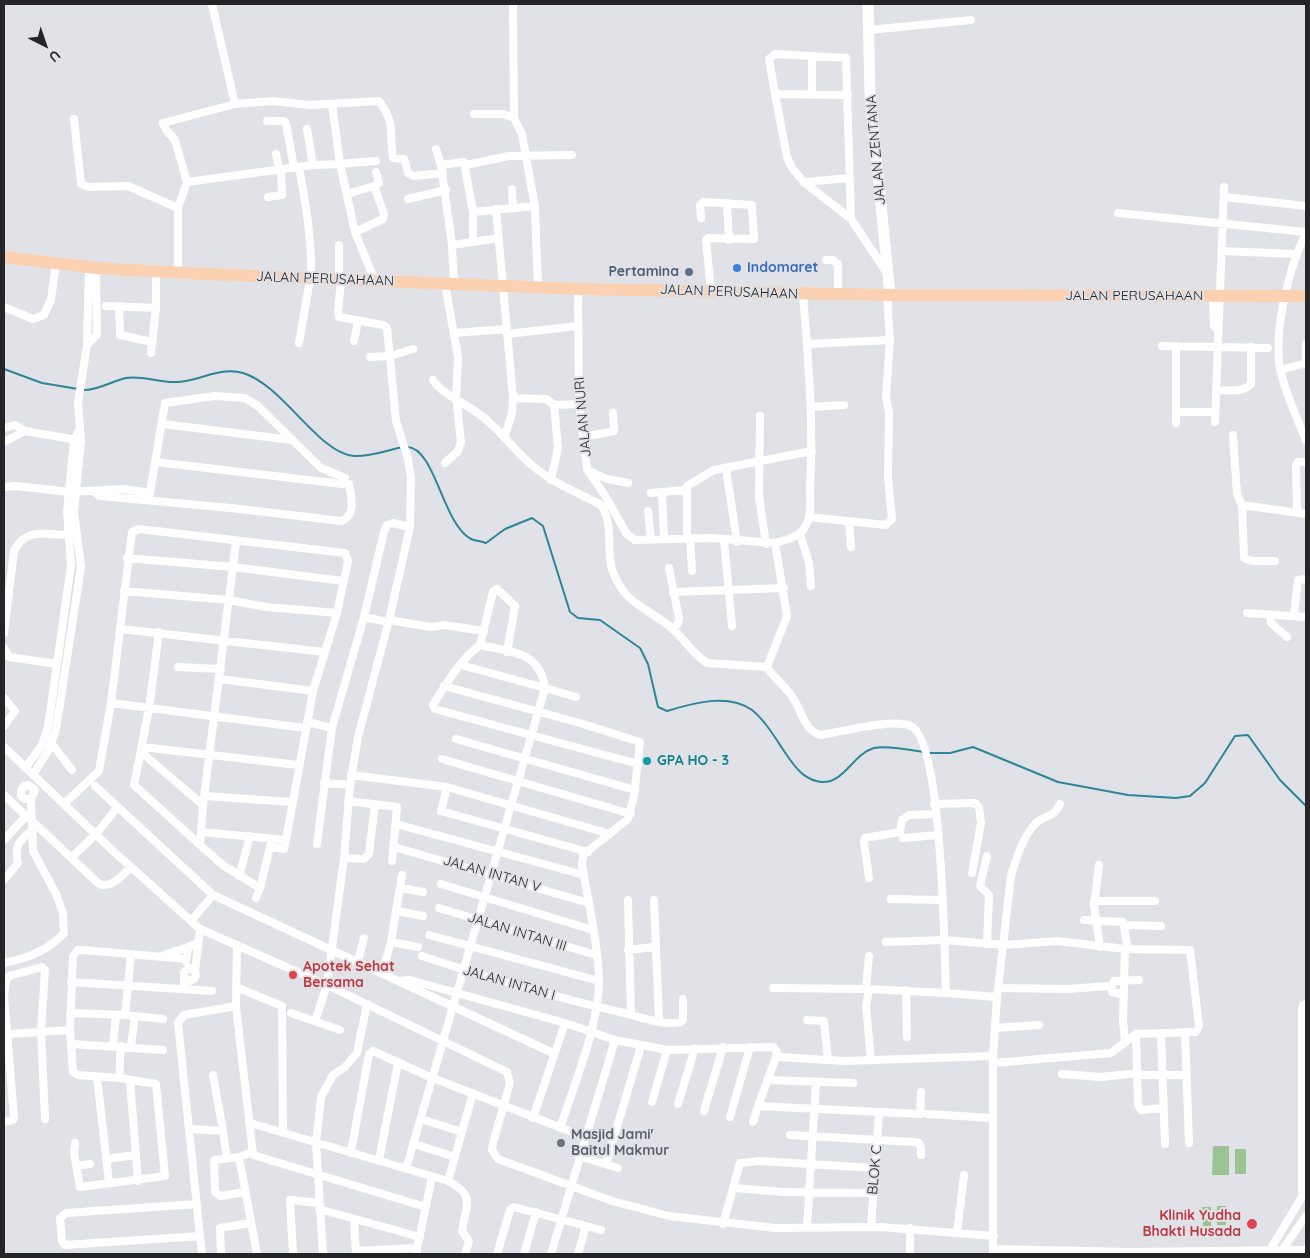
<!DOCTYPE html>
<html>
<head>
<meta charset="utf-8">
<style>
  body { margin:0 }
  #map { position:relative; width:1310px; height:1258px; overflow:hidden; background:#e1e2e7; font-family:Quicksand,sans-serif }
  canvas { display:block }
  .frame { position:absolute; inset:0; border:5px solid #252527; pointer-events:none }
  .north { position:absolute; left:20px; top:20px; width:50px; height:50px; -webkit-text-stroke:4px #e1e2e7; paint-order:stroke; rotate:139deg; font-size:14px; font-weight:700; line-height:20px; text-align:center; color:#252527 }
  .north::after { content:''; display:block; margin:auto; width:18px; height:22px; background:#252527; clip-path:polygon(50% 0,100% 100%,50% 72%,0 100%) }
</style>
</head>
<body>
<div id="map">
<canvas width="1310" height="1258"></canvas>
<div class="frame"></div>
<div class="north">U</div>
</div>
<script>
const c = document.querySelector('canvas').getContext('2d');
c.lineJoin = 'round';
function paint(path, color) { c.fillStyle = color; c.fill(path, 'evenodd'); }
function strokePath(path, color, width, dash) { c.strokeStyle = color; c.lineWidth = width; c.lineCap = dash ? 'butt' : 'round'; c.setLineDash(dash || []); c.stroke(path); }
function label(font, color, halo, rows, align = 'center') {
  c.font = font + ' Quicksand,sans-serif'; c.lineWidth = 4; c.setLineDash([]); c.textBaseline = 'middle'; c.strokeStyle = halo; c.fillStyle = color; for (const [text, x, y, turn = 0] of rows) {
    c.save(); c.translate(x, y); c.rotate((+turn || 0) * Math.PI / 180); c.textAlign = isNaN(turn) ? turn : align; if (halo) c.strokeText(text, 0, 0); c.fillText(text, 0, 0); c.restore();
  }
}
paint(new Path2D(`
  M1213,1146H1229V1175H1212Z
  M1235,1149H1246V1174H1235Z
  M1217,1206H1226V1225H1217Z
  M1202,1207H1211V1226H1203Z`), '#9cc393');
strokePath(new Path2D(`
  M4,369L42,383L78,389
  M83,390C97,391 112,381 126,378C142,375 160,383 176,382C198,382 220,366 243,373C283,385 319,454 354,456C369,457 388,450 403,447
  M407,447C435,447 443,525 471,539C475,541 481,541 486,543L505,529L532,518L543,526L570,612L578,618L600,620L640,648L648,664L658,707L667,711C693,703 728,693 752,710C768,723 779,745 791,761C799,772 807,780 821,782C844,784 853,754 874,748C885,745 911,750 923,752
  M927,753H950L973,747L1058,782L1128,795L1176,798L1190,796L1205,783L1235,736L1248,735L1280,780L1306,806`), '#2d8698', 2);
strokePath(new Path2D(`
  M212,4L235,104
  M513,4L514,118L522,134L535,207L538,288
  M869,30L971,20
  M775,94L769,59L775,54L846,58L851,219
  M812,94V56
  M848,95L775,94L787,157L792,168L804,182L851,219L887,273
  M332,104L340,164L376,161
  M474,114H503L514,118
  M74,119L81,184L89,187L128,186L178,208
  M267,121H284L286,123L294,168
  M307,129L313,165
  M436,149L441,165
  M276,154L279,169
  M466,165L509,156L572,155
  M299,167C306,205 312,241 311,279
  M187,182L175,140L166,130L163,123L235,104L273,101L310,105L379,101C396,123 389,134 393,158L404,159L408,173L414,176L443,173
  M804,182L850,178
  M512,189L513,207
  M347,194L374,186
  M268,197L282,195L281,169
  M1224,197L1306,206
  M408,199L446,190
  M727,203L729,240
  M496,209L513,398L512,413L505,436
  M473,212L535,206
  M1118,213L1306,232
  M701,218L700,205L703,202L752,205L754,239L708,238L706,240L711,291
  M355,232L383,219L384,214L374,186L379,183L376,172
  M1306,233C1289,267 1272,334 1281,372C1286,396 1298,419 1306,441
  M473,242L499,238
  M452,245L473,242V212L464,162L441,165L452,245L454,284
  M1222,251L1295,254
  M826,260H833L838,264V294
  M178,271V208L187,182L313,165L340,164L355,232L375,281
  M339,280V245
  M341,280L338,312L339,317L383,325L387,328L396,421L408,459L411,478L410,527
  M445,284L458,357L456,397L461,442L458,451L445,463
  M578,289L579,404L587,469L606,497L626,533L635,540L712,538L775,543
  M803,294C808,359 814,423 810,488C810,499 812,515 806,525C800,538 788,539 775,543L787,616L767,667C774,679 788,688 795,701C802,713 805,731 821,735C840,732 894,718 911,726C943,742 944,952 946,993L997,997
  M1213,296L1214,326L1217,329
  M106,306L156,308
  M119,306L120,335L152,342
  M4,307L33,319L44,315L51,300L56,263
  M455,333L507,329
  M507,334L578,326
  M354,341L358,321
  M299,343L310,279
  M807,344L890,340
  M1306,344V362
  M87,345L97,335L96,268
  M1162,346L1268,348
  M1176,346V423
  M151,353L156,308V270
  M370,357L390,356L413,349
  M1280,370L1306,363
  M433,380C443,395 465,403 479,414C500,429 514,451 534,467C556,485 577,492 601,505C614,525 606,548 612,569C623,603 644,606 668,625C683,636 691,653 707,663L767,667
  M1217,390C1228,390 1243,393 1251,384V347
  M513,398L546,399L554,405L579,404
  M811,407L844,405
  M1177,412H1215
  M760,416L759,496L766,544
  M1215,422L1224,187
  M163,424L292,440
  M4,428L15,425L25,431L77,440
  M1233,435L1237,494L1242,505L1306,514
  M584,437L614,431L613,413
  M4,442L25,431
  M156,462L342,484
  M726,468L737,542
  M588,470L607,479L628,483
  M551,480L558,448L554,405
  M4,487L16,486L70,492L124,489L150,493
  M93,491L100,496L231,508L341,521C357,515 351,496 349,484
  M651,493L686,490
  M662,493L664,539
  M149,499L165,403L214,396L245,398L258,406L321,468L345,478
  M1242,505L1244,558L1252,561H1275
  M648,511L651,539
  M1297,512L1296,465L1298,462H1306
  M809,517L886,525L892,519L888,478L889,412L886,398L890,340L887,295
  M849,522L851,547
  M800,534L809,563L811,586
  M687,538V486L714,470L812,451
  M690,538L692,571
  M724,540L732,626
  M236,542L203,805L200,845L224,866L260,888L272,839
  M127,558L233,567L343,581
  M669,568L679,618L678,624L672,629
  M124,591L229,600L266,607L337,613
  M673,592L784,588
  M1247,613L1306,617
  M1294,615L1298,580L1306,579
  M1270,616L1271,623L1287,637
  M364,617L388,622
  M389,620L431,627L444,625L484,631
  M120,629L325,652
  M159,632L149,709L134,785L200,845
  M4,633L14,551C25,527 47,535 69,535
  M480,645L493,592L497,589L515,606L507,652
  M4,648L9,657L57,664
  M461,665L545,688C540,651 511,652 480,645C460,660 446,684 433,705L435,709L638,764
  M178,667L221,669
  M220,679L313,691
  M444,686L580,723L640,742L634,796L628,819L583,855L582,864C588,902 598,942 599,981C599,1025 574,1085 560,1128
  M4,698L15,711L4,726
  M111,703L305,728
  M307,722L332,728
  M456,739L635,790
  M51,743L72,770
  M4,747L112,850L200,929L327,985L507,1072L510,1083L493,1143L492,1150L498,1159L612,1201L669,1216L775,1228L880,1227L994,1236
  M142,747L298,765
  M141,752L203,805
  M442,759L631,814
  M26,767L42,745L48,727L71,565L67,511L74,440L79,430
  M33,775L49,749L56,730L81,567L74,512L81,440L78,403L87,345L89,267
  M351,775L447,787L610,834
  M324,783L350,785
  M95,786L213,895L553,1053
  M447,787L441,811L588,852
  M4,795L26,816L4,840
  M205,796L292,802
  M348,801L397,807L392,861
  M64,804L99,771L111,703L132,532L139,529L345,553L348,561L337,613L313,691L286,840L201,832
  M934,804L975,803L979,807L981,823L972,873
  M30,819L99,884C112,889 122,875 131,867
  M396,824L584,875
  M903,838L939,835
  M317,844L332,728L364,617L384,532L387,525L393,523L410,527L389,620L358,737L350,785L344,858L364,859L369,854L375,804
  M270,847L284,849L286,840
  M394,847L589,903
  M71,858L96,834L117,808
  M1099,865L1094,905L1100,947
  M239,876L250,836
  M869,878L864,842L865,838L900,832L902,820L909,815L935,814
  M4,880L18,863C14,846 19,841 32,830
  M441,884L593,930
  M401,888L423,892
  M256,898L260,888
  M891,899L943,900
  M628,900L631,1015
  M654,900L659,1021
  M1094,901H1155
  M439,908L596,955
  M397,911L423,916
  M1084,920L1123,922L1128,949
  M191,921L213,895
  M1125,925L1161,926
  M429,935L599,981
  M391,942L418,947
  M886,942L944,940L1004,945L1057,941L1125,949L1190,950L1199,1026L1196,1032L1136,1034L1111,1053L993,1063
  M987,944L989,895L980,886L987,856
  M237,945L236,1006L253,1155L426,1207
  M1125,949L1123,1021L1125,1041
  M628,950L654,947
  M164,955L188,947
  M422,956C490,979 559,998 628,1014C643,1018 666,1026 681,1022L683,1019V999
  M358,961L364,938
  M186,962L188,947L198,943
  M4,963C25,959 49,950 64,933L63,913L56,894L33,851L31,799L35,790L29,785L24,786L21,790V796L25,799H31
  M195,971L200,929
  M382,973L391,942L402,875
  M399,981L410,980L565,1023
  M71,982L212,991
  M236,987L282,1006L283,1131
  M184,988V972L190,968L195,971L196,975L194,979L190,981L185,979
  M773,988L869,989L946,993
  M999,988L1066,989L1111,986
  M866,989L869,956
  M869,989L866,1006L871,1060
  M906,990L907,1037
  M1124,995L1112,992L1111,986L1114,981L1139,980
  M70,1013L125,1015L163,1019
  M291,1013L340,1030
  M125,1015L131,955
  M807,1020L824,1021L828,1060
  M315,1021L327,985L344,858
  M995,1028L1039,1025
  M1185,1032L1189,1143
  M1161,1033L1165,1144
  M9,1034L70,1030
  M1136,1034L1138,1105L1141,1110L1163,1108
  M72,1044L163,1050
  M113,1046L116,1015
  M131,1046L135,1016
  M780,1057L844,1061L993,1056
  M1062,1074L1101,1077L1139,1073
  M213,1075L223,1131
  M1139,1075H1187
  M97,1077L109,1183
  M119,1078L121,1046
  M767,1080L853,1083
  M130,1081L138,1181
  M652,1102L667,1050
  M678,1104L695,1048
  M704,1111L723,1047
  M927,1114L992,1118
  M730,1117L750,1047
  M533,1118L565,1023L615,1040L667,1050L773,1047L777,1052L776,1057L758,1106L920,1114L921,1092
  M421,1119L462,1132
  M4,1122L13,1120L14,1117L4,995L6,981L9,976L42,967L45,970L41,1031L45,1119
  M753,1122L758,1106
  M250,1123L448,1181C476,1196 466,1203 462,1231L469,1241L465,1254
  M189,1129L223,1131L227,1158
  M790,1135L914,1142L919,1143L921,1148V1155
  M75,1143L74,1153L80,1187L165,1176L156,1084L119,1078L78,1075L73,1072L70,1030L73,956L78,950H83L186,959
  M414,1144L455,1157
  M253,1152L239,1157L257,1254
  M351,1152L369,1054L373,1051L430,1077L585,1137
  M579,1156L618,1168
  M239,1157L214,1160L215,1192L220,1196L246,1192
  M106,1159L135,1155
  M379,1160L398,1063
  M606,1164L641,1046
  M77,1166L90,1164
  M406,1169L545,688L576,697
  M448,1181L473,1093
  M734,1188L784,1192L873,1193
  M197,1204L66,1213L60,1218L62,1241L65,1245L200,1236L178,1023L184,1015L236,1006
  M319,1209L420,1237
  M354,1220L356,1254
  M723,1224L740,1163L760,1161L874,1168
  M586,1226L601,1230
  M807,1227L816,1082
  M871,1227L879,1114
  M957,1233L964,1175
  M200,1236L202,1254
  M993,1249L1130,1252L1306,1250
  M356,1251L417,1248
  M1268,1253L1302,1197V1010L1303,1005L1306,1004
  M1280,1253L1306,1216
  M221,1254L220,1228L251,1223
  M293,1254L290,1200L318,1203
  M323,1254L316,1143L321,1097L333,1075L345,1067L357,1053L367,1004
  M416,1254L432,1177
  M497,1254L510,1210L514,1207L586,1226L578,1254
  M524,1254L536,1212
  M551,1254L615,1040
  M910,1254V1228
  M993,1254V1056L997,997L1011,876C1016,859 1023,836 1036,823C1045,815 1055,817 1060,804`), '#fff', 8);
strokePath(new Path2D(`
  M868,4L870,95L890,295`), '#fff', 11);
strokePath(new Path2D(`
  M4,257L96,268L204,274L578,289L890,295L1306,296`), '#fbd1b2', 12);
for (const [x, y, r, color] of [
  [737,268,5,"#3f7fe0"],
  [689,272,5,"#5c6f8a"],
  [647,761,5,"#0f9aa8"],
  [293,975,5,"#e0444e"],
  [561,1143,5,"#6b7280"],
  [1252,1224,6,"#e0444e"]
]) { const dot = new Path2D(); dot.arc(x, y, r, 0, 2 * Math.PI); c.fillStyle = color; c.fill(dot); strokePath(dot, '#e1e2e7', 2); }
label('14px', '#252527', '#e1e2e7', [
  ["JALAN ZENTANA",876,150,-95],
  ["JALAN PERUSAHAAN",325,279,2],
  ["JALAN PERUSAHAAN",729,292,2],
  ["JALAN PERUSAHAAN",1134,296],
  ["JALAN NURI",583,417,-95],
  ["JALAN INTAN V",492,874,16],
  ["JALAN INTAN III",517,932,17],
  ["JALAN INTAN I",509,983,16],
  ["BLOK C",875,1170,-85]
]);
label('bold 14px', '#366cbe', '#e1e2e7', [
  ["Indomaret",747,268]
], 'left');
label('bold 14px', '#4e5e75', '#e1e2e7', [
  ["Pertamina",679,272]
], 'right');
label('bold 14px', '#0d838f', '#e1e2e7', [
  ["GPA HO - 3",657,761]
], 'left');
label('bold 14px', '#be3a42', '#e1e2e7', [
  ["Apotek Sehat",303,967],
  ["Bersama",303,983],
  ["Klinik Yudha",1241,1216,"right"],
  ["Bhakti Husada",1241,1232,"right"]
], 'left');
label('bold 14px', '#5b616d', '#e1e2e7', [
  ["Masjid Jami'",571,1135],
  ["Baitul Makmur",571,1151]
], 'left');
</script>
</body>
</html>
